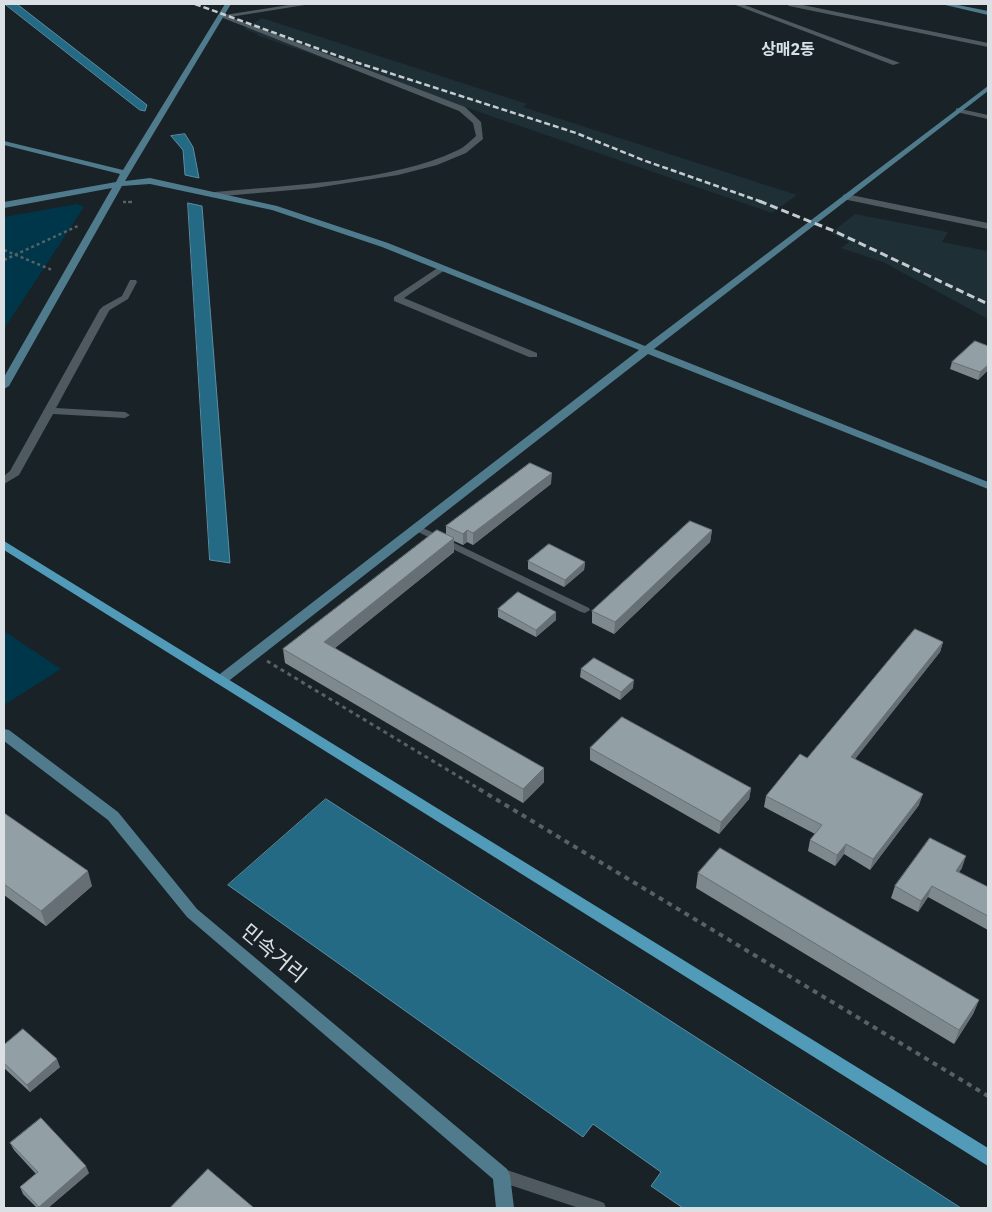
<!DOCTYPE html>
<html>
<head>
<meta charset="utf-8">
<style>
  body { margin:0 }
  #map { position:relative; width:992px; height:1212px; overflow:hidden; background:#182227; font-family:"IBM Plex Sans",sans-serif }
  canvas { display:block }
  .frame { position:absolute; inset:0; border:5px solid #dae0e4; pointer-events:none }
</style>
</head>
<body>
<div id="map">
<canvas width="992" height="1212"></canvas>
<div class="frame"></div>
</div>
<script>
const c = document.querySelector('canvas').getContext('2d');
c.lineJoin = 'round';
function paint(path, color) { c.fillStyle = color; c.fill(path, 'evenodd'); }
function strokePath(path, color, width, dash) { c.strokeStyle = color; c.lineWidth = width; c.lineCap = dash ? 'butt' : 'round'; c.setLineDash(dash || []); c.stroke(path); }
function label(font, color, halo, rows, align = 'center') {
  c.font = font + ' "IBM Plex Sans","Noto Sans KR",sans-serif'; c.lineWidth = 5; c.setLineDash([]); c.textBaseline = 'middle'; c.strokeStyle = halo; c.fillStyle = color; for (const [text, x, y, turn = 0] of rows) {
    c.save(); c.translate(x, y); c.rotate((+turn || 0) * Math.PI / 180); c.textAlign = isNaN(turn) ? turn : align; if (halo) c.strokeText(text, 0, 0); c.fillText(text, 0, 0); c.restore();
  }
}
paint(new Path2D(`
  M262,18L527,104L523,107L797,195L772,213L256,35L258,34L244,29Z
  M855,214L948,232L942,242L988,251V319L883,262L841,248L849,242L831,233Z`), '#1e2f36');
paint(new Path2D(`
  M77,204L84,207L4,329V217Z
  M4,631L61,669L4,705Z`), '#003649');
const water = new Path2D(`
  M5,4H17L147,105L145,111L140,110Z
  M185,134L193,147L199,178L185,175L183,150L171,136Z
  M188,203L202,206L230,563L210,560Z
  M326,799L961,1208H683L651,1186L661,1172L593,1124L583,1137L228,885Z`);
paint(water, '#246a85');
strokePath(water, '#5b8da2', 1);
strokePath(new Path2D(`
  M123,202H132`), '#586165', 2, [2.5, 2.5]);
strokePath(new Path2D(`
  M123,202H132
  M4,250L52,270
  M4,260L78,226`), '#586165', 2.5, [3, 3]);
strokePath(new Path2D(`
  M267,661L481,790`), '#586165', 3, [4, 4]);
strokePath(new Path2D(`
  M479,789L988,1096`), '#586165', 4, [5, 5]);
paint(new Path2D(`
  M130,280H136L137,282L128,299L108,311H102V307L122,296Z
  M417,525L589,608L590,610L585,613L581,612L414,530L412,528L414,526Z
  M501,1168L599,1201L604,1203L606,1208H579L501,1182L496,1180L494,1175L496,1170Z`), '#4f5a60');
paint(new Path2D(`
  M295,4H311L230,17L465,107L481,122L483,139L466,153L437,165L398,175L315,188L212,197V193L215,192C289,185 392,182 458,150C465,147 470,141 476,136L473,123L459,111L218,16Z
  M733,4H742L900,63L893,65Z
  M786,4H798L988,43V47L789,6Z
  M956,108L988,115V119L956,112Z
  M846,194L988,223V229L843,199V195Z
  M442,265L447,268L445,270L404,298L537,353V357H529L394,301V297Z
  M105,306L110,309L56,408L125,412L130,415L125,418L53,414L19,475L4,484V476L10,471L100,309Z`), '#4f5a60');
paint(new Path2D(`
  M225,4H231L125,181L150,178L277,206L388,243L645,346L988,86V91L654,349L988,482V489L648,354L226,683H216L214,680L216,677L639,350L382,247L272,210L150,184L122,186L9,386L4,389V377L112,188L4,208V202L116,182L120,174L4,145V141L123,170Z
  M941,4H953L988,11V15Z
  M4,729L9,730L118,812L197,909L507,1169L510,1175L514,1208H496L493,1179L187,917L108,820L4,741Z`), '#507b8d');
paint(new Path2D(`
  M4,541L988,1148V1166L4,550Z`), '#519bb9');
strokePath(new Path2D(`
  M195,4L352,61L576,133L643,160L762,202`), '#c4cbcf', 2.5, [6, 3]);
strokePath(new Path2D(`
  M759,201L834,231L988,304`), '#c4cbcf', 3, [8, 4]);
paint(new Path2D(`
  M988,346V370L978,380L950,369L952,362Z
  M551,484L473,545L467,542L463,545L454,541V552L335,648L544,782L523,803L285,663L283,649L446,534V526Z
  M712,530L710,542L614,634L592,623V611Z
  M528,561L585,562L584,570L564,587L528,569Z
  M498,609L556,620L536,637L498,617Z
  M943,642L940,652L855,759L919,805L870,870L844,854L835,866L808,851L810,840L815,834L764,807L766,796Z
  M581,669L633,688L620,700L580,677Z
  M590,748L751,788L749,799L719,834L590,760Z
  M4,813L92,886L46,926L4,895Z
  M962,868L959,872L988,887V930L928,897L918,912L891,898L895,886Z
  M698,873L979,1000L973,1014L954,1044L696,888Z
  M4,1045L60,1067L30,1092L4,1068Z
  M10,1143L89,1173L48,1208H37L23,1194L20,1187L36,1174L14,1150Z`), '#7e898e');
paint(new Path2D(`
  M988,365V370L978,380L980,372Z
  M552,473L551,484L473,545V533Z
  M467,530V542L463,545V534Z
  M712,530L710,542L614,634L615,622Z
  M454,538V552L325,656L324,642Z
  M585,562L584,570L564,587L565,580Z
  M556,612V620L536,637V630Z
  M943,642L940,652L848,768L851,757Z
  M634,680L633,688L620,700L621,692Z
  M544,768V782L523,803V789Z
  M751,788L749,799L719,834L721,822Z
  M923,794L919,805L870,870L873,859Z
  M846,844L844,854L835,866L837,855Z
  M966,856L962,868L952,882L956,871Z
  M88,871L92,886L46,926L41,911Z
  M932,886L928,897L918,912L921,901Z
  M979,1000L973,1014L954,1044L959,1030Z
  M57,1059L60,1067L30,1092L27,1085Z
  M86,1166L89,1173L48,1208H39V1207Z`), '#666f74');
const building = new Path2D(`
  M975,341L988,346V365L980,372L952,362Z
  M530,463L552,473L473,533L467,530L463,534L446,526Z
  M690,521L712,530L615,622L592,611Z
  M437,530L454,538L324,642L544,768L523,789L283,649Z
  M549,544L585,562L565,580L528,561Z
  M518,592L556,612L536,630L498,609Z
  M915,629L943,642L851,757L923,794L873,859L846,844L837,855L810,840L822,825L766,796L800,754L807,758Z
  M594,658L634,680L621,692L581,669Z
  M622,717L751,788L721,822L590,748Z
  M4,813L88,871L41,911L4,884Z
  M930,838L966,856L956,871L988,887V916L932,886L921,901L895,886Z
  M720,848L979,1000L959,1030L698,873Z
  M23,1029L57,1059L27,1085L4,1063V1045Z
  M41,1118L86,1166L39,1207L20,1187L38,1172L10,1143Z
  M208,1169L254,1208H170Z`);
paint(building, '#929fa5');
strokePath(building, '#666f74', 1);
label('bold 16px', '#d5e2e8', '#182227', [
  ["상매2동",788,50]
]);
label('21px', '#dae0e4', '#182227', [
  ["민속거리",273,954,40]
]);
</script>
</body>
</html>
